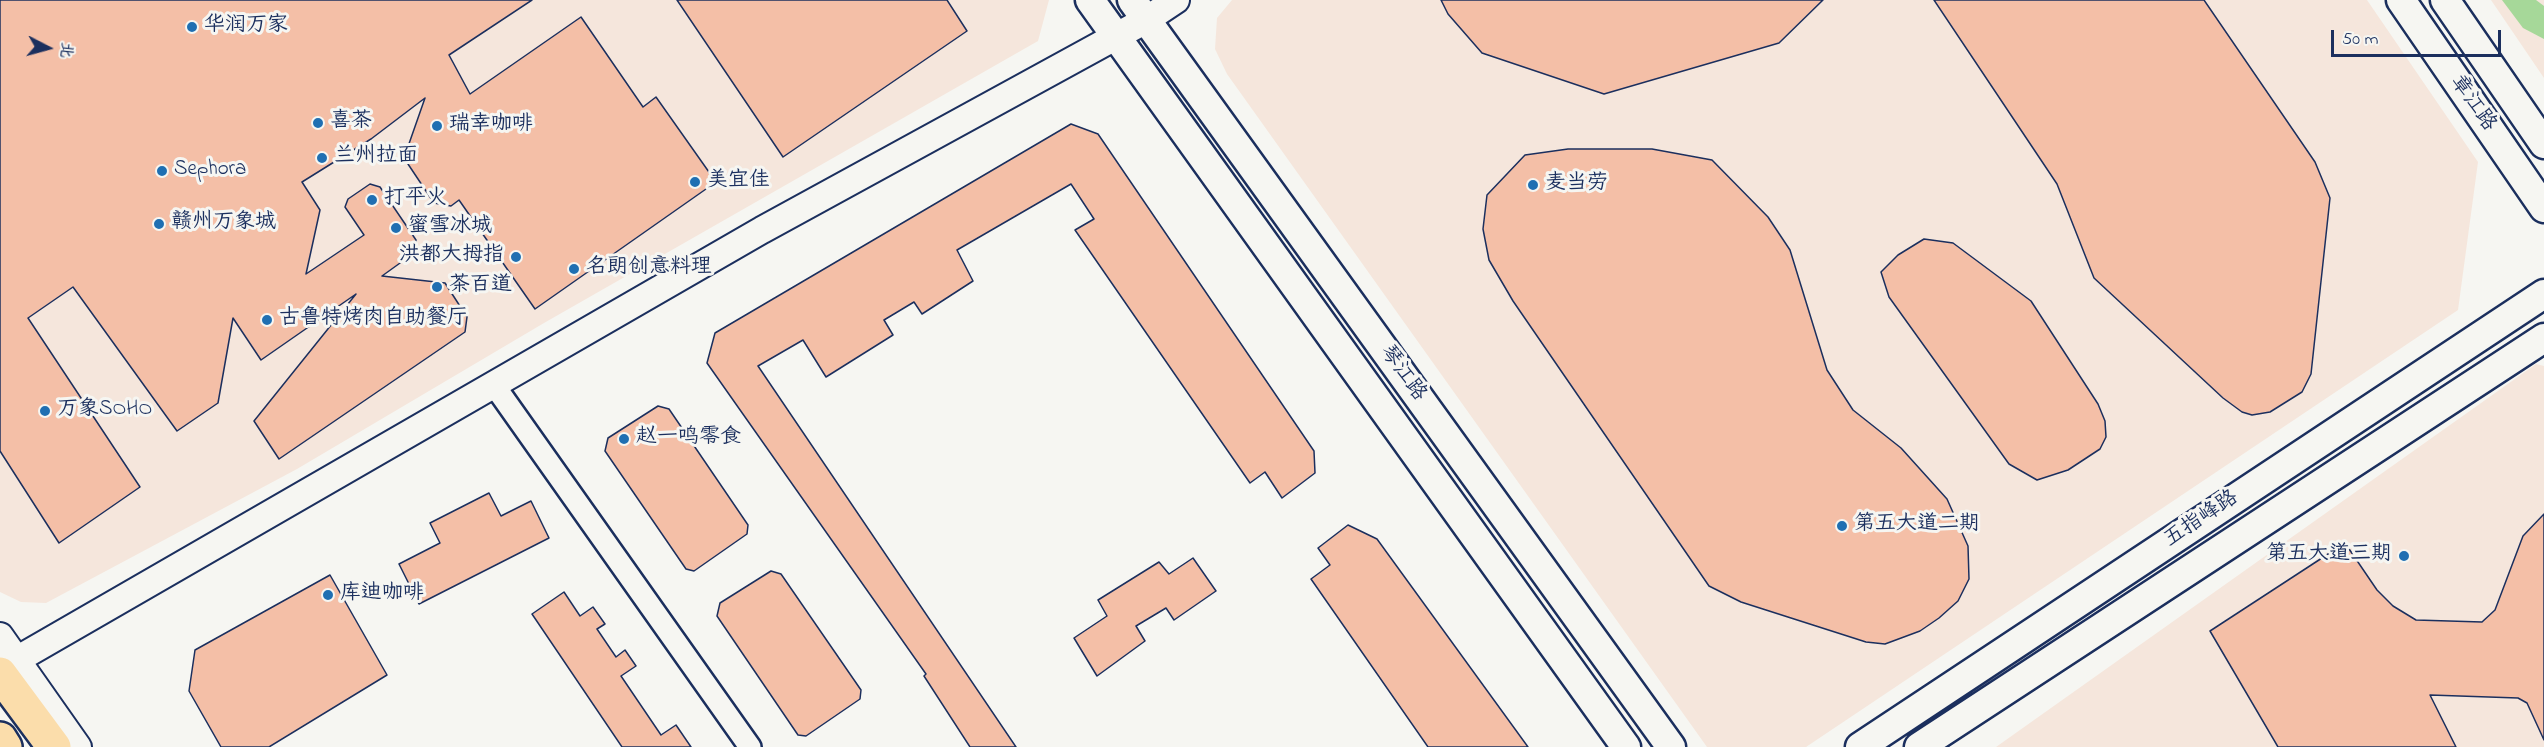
<!DOCTYPE html>
<html>
<head>
<meta charset="utf-8">
<style>
  body { margin:0 }
  #map { position:relative; width:2544px; height:747px; overflow:hidden; background:#f6f6f2; font-family:"Indie Flower","LXGW WenKai TC",sans-serif }
  canvas { display:block }
  .north { position:absolute; left:18px; top:18px; width:60px; height:60px; -webkit-text-stroke:4px #f6f6f2; paint-order:stroke; rotate:96deg; font-size:16px; font-weight:700; line-height:24px; text-align:center; color:#1b2f5e }
  .north::after { content:''; display:block; margin:auto; width:21px; height:27px; background:#1b2f5e; clip-path:polygon(50% 0,100% 100%,50% 72%,0 100%) }
  .scale { position:absolute; left:2331px; top:30px; width:170px; height:27px; box-sizing:border-box; border:3px solid #1b2f5e; border-top:0; padding-left:8px; font-size:18px; line-height:21px; white-space:nowrap; color:#1b2f5e; -webkit-text-stroke:4px #f6f6f2; paint-order:stroke }
</style>
</head>
<body>
<div id="map">
<canvas width="2544" height="747"></canvas>
<div class="north">北</div>
<div class="scale">50 m</div>
</div>
<script>
const c = document.querySelector('canvas').getContext('2d');
c.lineJoin = 'round';
function paint(path, color) { c.fillStyle = color; c.fill(path, 'evenodd'); }
function strokePath(path, color, width, dash) { c.strokeStyle = color; c.lineWidth = width; c.lineCap = dash ? 'butt' : 'round'; c.setLineDash(dash || []); c.stroke(path); }
function label(font, color, halo, rows, align = 'center') {
  c.font = font + ' "Indie Flower","LXGW WenKai TC",sans-serif'; c.lineWidth = 6; c.setLineDash([]); c.textBaseline = 'middle'; c.strokeStyle = halo; c.fillStyle = color; for (const [text, x, y, turn = 0] of rows) {
    c.save(); c.translate(x, y); c.rotate((+turn || 0) * Math.PI / 180); c.textAlign = isNaN(turn) ? turn : align; if (halo) c.strokeText(text, 0, 0); c.fillText(text, 0, 0); c.restore();
  }
}
paint(new Path2D(`
  M0,0H1049L1038,41L544,323L297,469L46,603L21,602L0,592Z
  M1232,0H2367L2478,162L2458,310L1806,747H1707L1227,74L1215,49L1217,18Z
  M2491,0H2544V78Z
  M2536,364L2544,366V747H1996Z`), '#f5e6dc');
paint(new Path2D(`
  M2502,0H2536L2544,6V39L2523,28Z`), '#a6d899');
const building = new Path2D(`
  M0,0H532L449,55L470,94L581,17L643,107L656,97L716,182L535,309L459,200L451,206L434,203L404,158L425,98L371,139L302,182L320,210L306,274L364,235L345,207L348,199L370,184L380,187L416,240L414,253L382,276L445,283L467,317L465,332L279,459L254,421L356,294L261,360L233,318L218,403L177,431L73,287L28,318L140,487L59,543L0,451Z
  M677,0H947L967,31L783,157Z
  M1441,0H1823L1779,43L1604,94L1482,53L1448,14Z
  M1934,0H2204L2315,162L2330,198L2311,374L2302,392L2270,412L2252,415L2242,412L2223,398L2094,278L2057,184Z
  M1071,124L1098,134L1314,451L1315,473L1282,498L1265,472L1250,483L1075,230L1094,219L1071,184L957,250L973,281L922,314L914,302L884,320L893,335L826,377L803,340L758,366L1016,747H970L924,676L926,674L707,363L715,333Z
  M1568,149H1652L1712,160L1768,217L1790,250L1827,370L1853,410L1901,448L1947,499L1968,546L1969,579L1958,601L1939,618L1920,631L1885,644L1866,642L1741,602L1709,586L1513,301L1489,260L1483,229L1487,195L1525,155Z
  M1924,239L1953,243L2031,301L2098,404L2105,421L2106,437L2100,449L2068,470L2037,480L2009,464L1889,297L1881,272L1898,255Z
  M658,406L669,409L748,525L747,534L694,571L686,569L605,451L608,438Z
  M489,493L501,516L531,501L549,538L419,604L399,564L440,543L430,523Z
  M2544,514V740L2527,703L2518,698L2430,695L2456,747H2278L2210,631L2345,543L2377,590L2393,606L2416,620L2482,622L2495,610L2523,536Z
  M1348,525L1377,539L1528,747H1428L1311,579L1330,565L1318,548Z
  M1193,558L1216,591L1174,620L1166,608L1136,626L1145,641L1097,676L1074,638L1107,616L1098,600L1159,562L1169,574Z
  M771,571L781,574L861,690L860,699L806,736L798,735L717,616L720,603Z
  M330,575L387,675L269,747H221L189,691L195,650Z
  M564,592L580,616L593,607L605,624L597,629L616,657L625,650L636,666L621,676L661,735L676,725L691,747H622L532,614Z`);
paint(building, '#f4bfa7');
strokePath(building, '#1b2f5e', 1.5);
const minor = new Path2D(`
  M494,385L750,747`);
const tertiary = new Path2D(`
  M0,636L78,747
  M18,659L762,230L1146,20L1176,0`);
const secondary = new Path2D(`
  M1090,0L1626,747
  M1132,0L1671,747
  M2401,0L2544,208
  M2445,0L2544,144
  M1860,747L2544,294
  M1919,747L2544,338`);
const primary = new Path2D(`
  M0,674L54,747`);
const trunk = new Path2D(`
  M0,739L5,747`);
strokePath(minor, '#1b2f5e', 26);
strokePath(tertiary, '#1b2f5e', 30);
strokePath(secondary, '#1b2f5e', 33);
strokePath(primary, '#1b2f5e', 38);
strokePath(trunk, '#1b2f5e', 38);
strokePath(minor, '#f6f6f2', 21);
strokePath(tertiary, '#f6f6f2', 26);
strokePath(secondary, '#f6f6f2', 28);
strokePath(primary, '#fbddab', 33);
strokePath(trunk, '#fbddab', 33);
for (const [x, y, r, color] of [
  [192,27,6,"#1f6fb2"],
  [318,123,6,"#1f6fb2"],
  [437,126,6,"#1f6fb2"],
  [322,158,6,"#1f6fb2"],
  [162,171,6,"#1f6fb2"],
  [695,182,6,"#1f6fb2"],
  [1533,185,6,"#1f6fb2"],
  [372,200,6,"#1f6fb2"],
  [159,224,6,"#1f6fb2"],
  [396,228,6,"#1f6fb2"],
  [516,257,6,"#1f6fb2"],
  [574,269,6,"#1f6fb2"],
  [437,287,6,"#1f6fb2"],
  [267,320,6,"#1f6fb2"],
  [45,411,6,"#1f6fb2"],
  [624,439,6,"#1f6fb2"],
  [1842,526,6,"#1f6fb2"],
  [2404,556,6,"#1f6fb2"],
  [328,595,6,"#1f6fb2"]
]) { const dot = new Path2D(); dot.arc(x, y, r, 0, 2 * Math.PI); c.fillStyle = color; c.fill(dot); strokePath(dot, '#f6f6f2', 2); }
label('21px', '#1b2f5e', '#f6f6f2', [
  ["华润万家",204,27],
  ["喜茶",330,123],
  ["瑞幸咖啡",449,126],
  ["兰州拉面",334,158],
  ["Sephora",174,171],
  ["美宜佳",707,182],
  ["麦当劳",1545,185],
  ["打平火",384,200],
  ["赣州万象城",171,224],
  ["蜜雪冰城",408,228],
  ["洪都大拇指",504,257,"right"],
  ["名朗创意料理",586,269],
  ["茶百道",449,287],
  ["古鲁特烤肉自助餐厅",279,320],
  ["万象SOHO",57,411],
  ["赵一鸣零食",636,439],
  ["第五大道二期",1854,526],
  ["第五大道三期",2392,556,"right"],
  ["库迪咖啡",340,595]
], 'left');
label('21px', '#1b2f5e', '#f6f6f2', [
  ["章江路",2472,104,55],
  ["琴江路",1402,374,54],
  ["五指峰路",2202,520,-34]
]);
</script>
</body>
</html>
